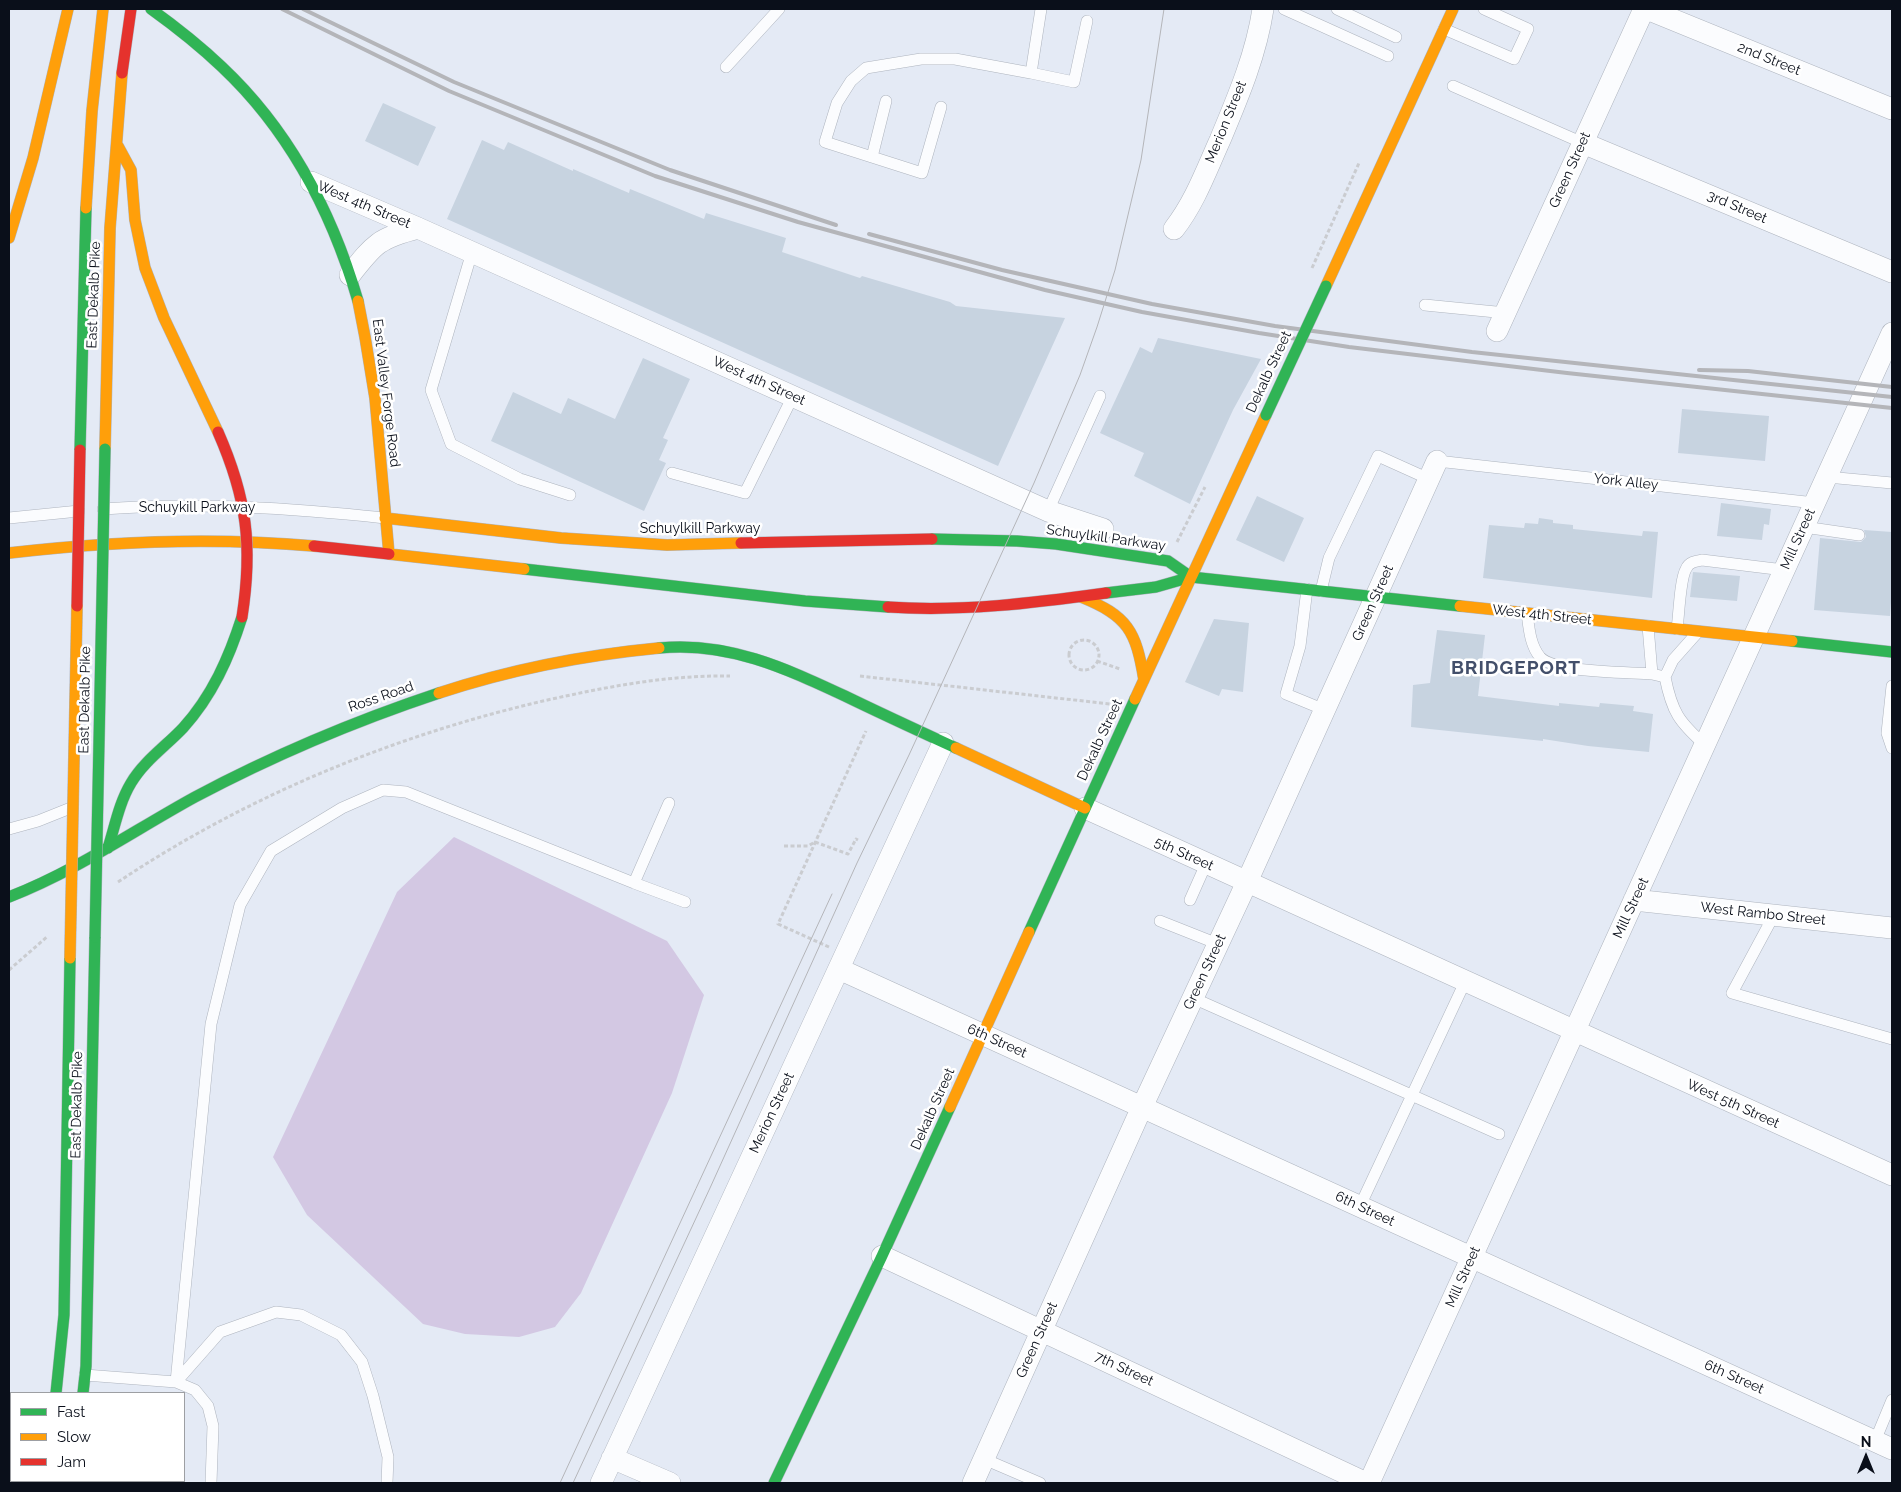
<!DOCTYPE html>
<html>
<head>
<meta charset="utf-8">
<style>
  body { margin:0 }
  #map { position:relative; width:1901px; height:1492px; overflow:hidden; background:#e4eaf5; font-family:Raleway,sans-serif }
  canvas { display:block }
  .frame { position:absolute; inset:0; border:10px solid #0a0f1a; pointer-events:none }
  .legend { position:absolute; left:10px; top:1392px; width:175px; height:90px; box-sizing:border-box; background:#fff; border:1px solid #9d9fa3; margin:0; padding:6px 9px; list-style:none; font-size:15px; color:#0a0f1a }
  .legend li { display:flex; align-items:center; gap:10px; height:25px }
  .legend b { width:25px; border:1px solid #9d9fa3 }
  .north { position:absolute; left:1841px; top:1432px; width:50px; height:50px; -webkit-text-stroke:4px #fff; paint-order:stroke; rotate:0deg; font-size:14px; font-weight:700; line-height:20px; text-align:center; color:#0a0f1a }
  .north::after { content:''; display:block; margin:auto; width:18px; height:22px; background:#0a0f1a; clip-path:polygon(50% 0,100% 100%,50% 72%,0 100%) }
</style>
</head>
<body>
<div id="map">
<canvas width="1901" height="1492"></canvas>
<div class="frame"></div>
<ul class="legend">
<li><b style="height:6px;background:#30b455"></b>Fast</li>
<li><b style="height:6px;background:#ff9f0a"></b>Slow</li>
<li><b style="height:6px;background:#e5322d"></b>Jam</li>
</ul>
<div class="north">N</div>
</div>
<script>
const c = document.querySelector('canvas').getContext('2d');
c.lineJoin = 'round';
function paint(path, color) { c.fillStyle = color; c.fill(path, 'evenodd'); }
function strokePath(path, color, width, dash) { c.strokeStyle = color; c.lineWidth = width; c.lineCap = dash ? 'butt' : 'round'; c.setLineDash(dash || []); c.stroke(path); }
function label(font, color, halo, rows, align = 'center') {
  c.font = font + ' Raleway,sans-serif'; c.lineWidth = 5; c.setLineDash([]); c.textBaseline = 'middle'; c.strokeStyle = halo; c.fillStyle = color; for (const [text, x, y, turn = 0] of rows) {
    c.save(); c.translate(x, y); c.rotate((+turn || 0) * Math.PI / 180); c.textAlign = isNaN(turn) ? turn : align; if (halo) c.strokeText(text, 0, 0); c.fillText(text, 0, 0); c.restore();
  }
}
paint(new Path2D(`
  M454,837L667,941L704,995L672,1093L581,1293L555,1327L519,1337L465,1334L423,1324L307,1215L273,1157L397,892Z`), '#d3c8e3');
paint(new Path2D(`
  M383,103L436,127L418,166L365,141Z
  M482,140L504,150L508,142L573,171V169L629,193L630,189L704,219L706,213L786,238L782,252L860,278L862,276L950,302L956,306L1065,318L998,466L447,219Z
  M1158,338L1261,359L1233,410L1190,504L1134,476L1144,453L1100,433L1140,347L1152,353Z
  M643,358L690,379L663,438L668,440L659,460L666,463L644,511L491,441L513,392L561,414L568,398L615,419Z
  M1682,409L1769,416L1765,461L1678,453Z
  M1257,496L1304,518L1284,562L1236,540Z
  M1721,503L1771,509L1769,525L1764,524L1762,540L1717,536Z
  M1539,518L1553,520V523L1573,525V529L1642,536L1643,531L1658,532L1652,598L1483,578L1489,525L1524,528L1525,523L1538,524Z
  M1864,530L1892,532V588L1890,616L1814,610L1820,538L1861,542L1866,537Z
  M1693,572L1740,576L1737,601L1690,597Z
  M1214,619L1249,623L1243,692L1222,689L1219,696L1185,682Z
  M1437,630L1485,635L1478,696L1559,706V703L1599,707L1600,703L1634,706L1633,711L1653,714L1649,752L1588,746L1543,739V741L1411,727L1413,685L1430,683Z`), '#c7d3e0');
const lane = new Path2D(`
  M1041,9L1031,73L1074,82L1087,21
  M1284,9L1388,56
  M1337,9L1396,37
  M1444,29L1514,59L1528,29L1484,9
  M726,67L779,9
  M1453,86L1583,143
  M941,107L922,173L825,142L837,103L851,81L866,68L921,59H955L1031,73
  M872,157L886,101
  M472,252L431,390L451,444L520,479L570,495
  M1425,305L1506,313
  M1437,461L1815,503
  M672,473L745,493L793,396
  M1827,477L1892,483
  M103,509C197,502 291,508 385,518
  M1048,511L1100,396
  M9,518L79,511
  M1804,527L1859,535
  M1307,589L1300,646L1286,694L1325,710
  M1321,591L1329,558L1378,456L1429,479
  M1527,613C1529,628 1530,645 1540,657C1554,673 1629,672 1652,674L1665,677
  M1648,626L1652,674
  M1677,629C1679,615 1680,579 1686,569C1689,562 1696,561 1702,560L1784,570
  M1697,633L1673,660L1665,677C1672,712 1679,722 1705,745
  M1892,686L1887,733L1892,748
  M9,829L38,821L73,807
  M634,883L685,902
  M1190,900L1206,864
  M1774,915L1732,993L1892,1039
  M1160,921L1218,944
  M1193,998L1499,1134
  M1360,1206L1465,982
  M85,1375L176,1382L195,1390L208,1406L213,1426L211,1483
  M176,1382L211,1024L240,905L271,851L342,808L383,790L406,792L634,883L669,803
  M176,1382L220,1332L276,1312L301,1315L341,1335L362,1362L373,1396L388,1457L387,1483
  M1875,1441L1892,1400
  M984,1459L1040,1483`);
const street = new Path2D(`
  M1647,9L1892,109
  M1583,143L1892,272
  M311,182L418,228L1048,511L1103,529
  M1174,229C1195,202 1206,171 1220,140C1238,97 1256,55 1263,9
  M350,275C374,244 379,238 418,228
  M1497,331L1644,9
  M1085,808L1892,1175
  M1634,900L1892,928
  M839,969L1892,1449
  M882,1256L1366,1483
  M612,1458L670,1483
  M601,1483L943,743
  M973,1483L1142,1107L1241,895L1437,461
  M1369,1483L1892,333`);
const fast = new Path2D(`
  M151,9C176,27 200,46 222,67C290,131 332,212 358,301
  M80,450L86,208
  M932,539L1017,541L1056,544L1168,561L1191,577
  M524,569L805,601L888,607
  M1106,593L1156,587L1191,577L1460,606
  M1792,641L1892,652
  M659,648C727,641 785,668 845,696C882,714 919,731 956,748
  M108,848C115,826 119,803 131,783C144,761 166,746 183,728C212,696 229,658 242,617
  M9,897C76,871 133,831 195,797C274,755 355,721 439,693
  M1029,932L1135,699
  M56,1393L64,1315L70,958
  M83,1393L86,1366L95,937
  M774,1483L882,1256L950,1107`);
const slow = new Path2D(`
  M118,146L131,170L135,220L145,268L164,318L218,432
  M86,208L92,111L103,9
  M9,238L33,158L68,9
  M1326,286L1453,9
  M358,301L365,337L375,398L389,554L524,569
  M105,449L110,228L122,73
  M385,518L561,538L667,545L741,543
  M9,553C111,541 212,537 314,546
  M1081,597C1128,616 1136,631 1144,680
  M1460,606L1792,641
  M439,693C509,670 585,655 659,648
  M1135,699L1266,415
  M956,748L1085,808
  M950,1107L1029,932`);
const jam = new Path2D(`
  M122,73L131,9
  M741,543L932,539
  M314,546L389,554
  M888,607C961,612 1034,603 1106,593
  M71,1481V1483
  M43,1483L44,1481`);
strokePath(lane, '#aeb4be', 12);
strokePath(street, '#aeb4be', 22);
strokePath(fast, '#aeb4be', 12);
strokePath(slow, '#aeb4be', 12);
strokePath(jam, '#aeb4be', 12);
strokePath(new Path2D(`
  M1177,542L1205,487
  M1069 655a15 15 0 1 1 30 0a15 15 0 1 1-30 0Z
  M1097,661L1120,669
  M860,676L1110,704
  M815,842L848,854L856,839L858,840
  M784,846H808L815,842
  M118,882C247,796 393,736 543,701C606,687 666,675 730,676
  M829,947L778,924L866,731
  M9,970L48,936`), '#caccd0', 3, [4, 2.5]);
strokePath(lane, '#fbfcfe', 11);
strokePath(street, '#fbfcfe', 21);
strokePath(fast, '#30b455', 11);
strokePath(slow, '#ff9f0a', 11);
strokePath(jam, '#e5322d', 11);
strokePath(new Path2D(`
  M560,1483L832,894
  M573,1483L710,1188L857,863L909,755L1034,483L1080,375L1097,327L1115,270L1141,160L1164,9`), '#b4b5b9', 1);
strokePath(new Path2D(`
  M282,9L449,91L655,176L798,222L1045,290L1142,312L1259,333L1349,347L1567,373L1892,408
  M303,9L454,82L670,170L836,225
  M869,234L1002,270L1152,304L1275,326L1472,352L1892,397
  M1699,370L1748,371L1892,387`), '#b4b5b9', 4);
const fastBridge = new Path2D(`
  M1266,415L1326,286
  M95,937L105,449`);
const slowBridge = new Path2D(`
  M70,958L77,606`);
const jamBridge = new Path2D(`
  M218,432C247,498 253,546 242,617
  M77,606L80,450`);
strokePath(fastBridge, '#aeb4be', 12, []);
strokePath(slowBridge, '#aeb4be', 12, []);
strokePath(jamBridge, '#aeb4be', 12, []);
strokePath(new Path2D(`
  M1312,268L1359,163`), '#caccd0', 3, [4, 2.5]);
strokePath(fastBridge, '#30b455', 11);
strokePath(slowBridge, '#ff9f0a', 11);
strokePath(jamBridge, '#e5322d', 11);
label('14px', '#0a0f1a', '#fff', [
  ["2nd Street",1769,59,22],
  ["Merion Street",1226,122,-68],
  ["Green Street",1570,170,-66],
  ["West 4th Street",364,205,23],
  ["3rd Street",1737,207,23],
  ["East Dekalb Pike",94,295,-88],
  ["Dekalb Street",1269,372,-65],
  ["West 4th Street",759,381,24],
  ["East Valley Forge Road",386,393,83],
  ["York Alley",1626,482,6],
  ["Schuykill Parkway",197,508],
  ["Schuylkill Parkway",700,529],
  ["Schuylkill Parkway",1106,538,8],
  ["Mill Street",1798,539,-66],
  ["Green Street",1373,603,-66],
  ["West 4th Street",1542,615,6],
  ["Ross Road",381,697,-19],
  ["East Dekalb Pike",85,700,-89],
  ["Dekalb Street",1100,740,-65],
  ["5th Street",1184,854,24],
  ["Mill Street",1631,908,-65],
  ["West Rambo Street",1763,914,6],
  ["Green Street",1205,972,-65],
  ["6th Street",997,1041,24],
  ["West 5th Street",1733,1104,24],
  ["East Dekalb Pike",77,1105,-89],
  ["Dekalb Street",933,1109,-66],
  ["Merion Street",772,1113,-65],
  ["6th Street",1365,1209,25],
  ["Mill Street",1463,1277,-66],
  ["Green Street",1037,1340,-66],
  ["7th Street",1124,1369,25],
  ["6th Street",1734,1377,24]
]);
c.letterSpacing = '1px';
label('bold 19px', '#434f6a', '#fff', [
  ["BRIDGEPORT",1516,668]
]);
c.letterSpacing = '0px';
</script>
</body>
</html>
